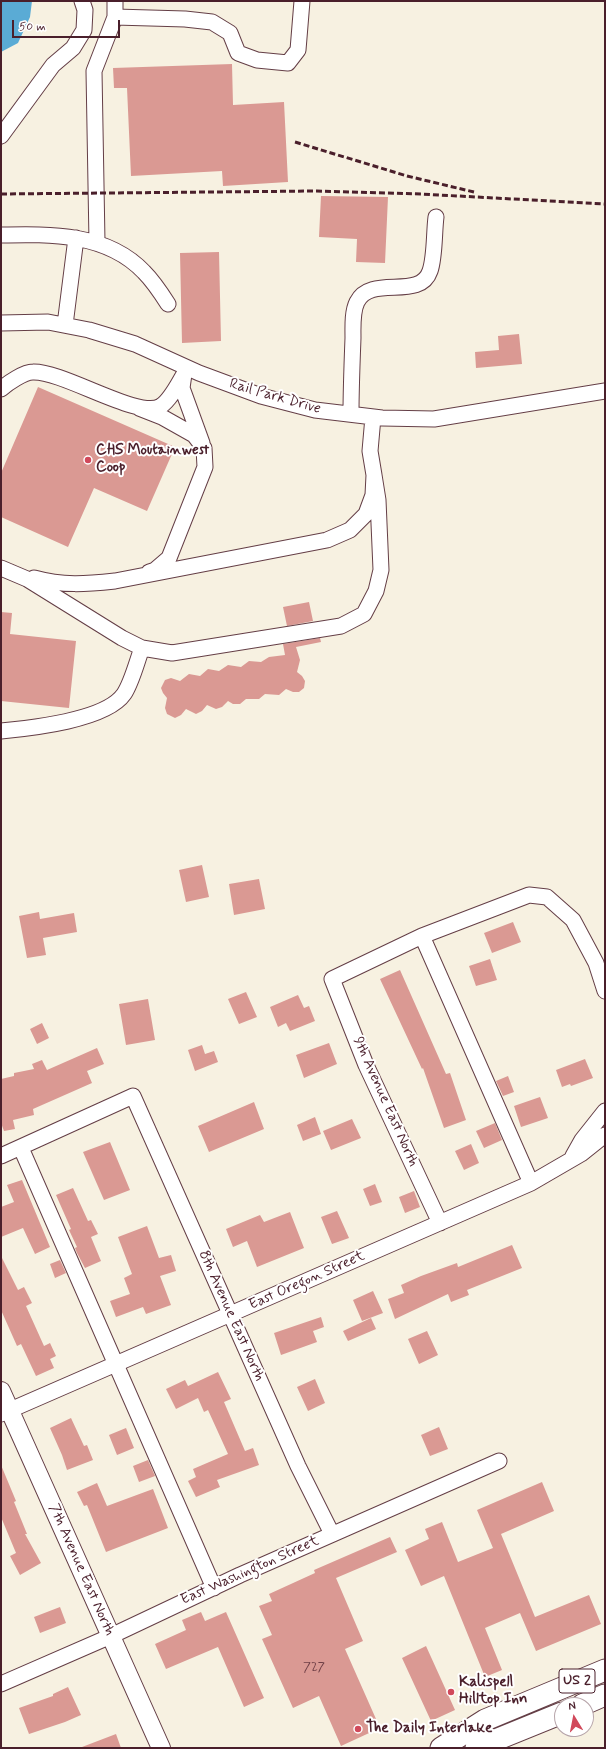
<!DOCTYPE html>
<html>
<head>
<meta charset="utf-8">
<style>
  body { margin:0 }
  #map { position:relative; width:606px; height:1749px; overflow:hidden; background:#f7f1e1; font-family:Mynerve,sans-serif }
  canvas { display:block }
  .frame { position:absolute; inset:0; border:2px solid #4a1f2b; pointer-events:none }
  .north { position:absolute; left:554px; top:1697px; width:40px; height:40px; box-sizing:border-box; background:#fff; border:1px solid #b7a5aa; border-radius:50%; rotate:350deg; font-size:11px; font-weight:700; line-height:16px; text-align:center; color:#4a1f2b }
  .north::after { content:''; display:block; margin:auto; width:14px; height:18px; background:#d1495b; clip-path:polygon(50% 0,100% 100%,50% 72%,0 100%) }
  .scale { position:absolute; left:12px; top:20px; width:108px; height:18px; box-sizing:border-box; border:2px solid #4a1f2b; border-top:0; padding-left:5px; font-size:12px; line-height:14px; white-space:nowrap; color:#4a1f2b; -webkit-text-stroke:3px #fff; paint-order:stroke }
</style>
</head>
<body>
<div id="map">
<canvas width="606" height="1749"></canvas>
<div class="frame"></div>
<div class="north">N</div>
<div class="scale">50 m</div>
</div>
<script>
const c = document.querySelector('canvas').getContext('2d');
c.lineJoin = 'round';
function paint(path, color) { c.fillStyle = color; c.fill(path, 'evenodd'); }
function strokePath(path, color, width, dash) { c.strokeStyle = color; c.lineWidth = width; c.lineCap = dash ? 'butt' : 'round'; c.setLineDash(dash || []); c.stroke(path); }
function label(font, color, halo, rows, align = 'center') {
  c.font = font + ' Mynerve,sans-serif'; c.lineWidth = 4; c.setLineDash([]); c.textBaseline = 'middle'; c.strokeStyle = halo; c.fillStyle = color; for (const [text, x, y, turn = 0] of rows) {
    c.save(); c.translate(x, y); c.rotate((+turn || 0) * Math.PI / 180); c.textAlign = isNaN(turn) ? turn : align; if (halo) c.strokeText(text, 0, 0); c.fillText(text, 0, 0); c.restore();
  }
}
paint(new Path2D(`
  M1,1H32L30,17L18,43L1,52Z`), '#5aabd5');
paint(new Path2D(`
  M232,64L233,105L284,102L288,182L223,186L222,171L131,176L127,88H114L113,68Z
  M321,196L388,197L385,263L356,262L357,239L319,237Z
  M219,252L221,341L182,343L180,253Z
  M519,334L522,364L476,368L475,352L499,350L498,336Z
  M38,387L175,447L147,511L94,488L68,547L1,517V473Z
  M309,602L313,621L287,626L283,607Z
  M1,612L12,613L10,634L76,641L69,708L1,701Z
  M320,638L321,642L296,647L300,660L297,672L302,676L305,681L304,688L299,692H293L286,689L279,695L265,694L259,699H246L240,704H233L228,701L222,707L216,709L207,705L202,711L196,714L186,709L181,715L175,718L167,714L165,708L167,698L163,693L161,688L165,680L171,678L180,681L189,674L200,676L208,669L219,671L228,665L241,667L249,661L261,662L269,657L285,655L283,644Z
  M202,865L209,897L186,902L179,870Z
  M259,879L265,909L234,915L229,884Z
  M39,912L40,919L74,913L77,932L43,938L46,955L27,958L19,916Z
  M513,922L521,942L492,953L484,933Z
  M490,959L497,980L476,986L469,966Z
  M400,970L446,1074L450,1073L466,1120L444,1128L423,1068L422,1069L380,979Z
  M246,992L257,1017L239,1024L228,999Z
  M298,995L304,1008L309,1006L315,1021L290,1031L286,1023L278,1027L270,1007Z
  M148,999L155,1040L126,1045L119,1004Z
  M42,1023L49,1038L37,1044L30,1029Z
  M329,1043L337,1064L304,1078L296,1055Z
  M202,1045L205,1054L214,1051L218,1062L195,1071L188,1050Z
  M97,1048L104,1064L87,1071L92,1083L33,1109L34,1115L13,1120L15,1129L4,1131L1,1123V1079L14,1076V1073L34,1069L32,1064L42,1060L47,1070Z
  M585,1059L593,1078L571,1086L570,1084L562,1087L556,1070Z
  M508,1076L514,1092L503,1096L496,1081Z
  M540,1097L548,1118L521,1127L514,1106Z
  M254,1102L264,1129L209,1152L198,1126Z
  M315,1117L321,1134L303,1141L297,1125Z
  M352,1119L361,1138L331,1150L323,1131Z
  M495,1123L502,1140L484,1148L476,1131Z
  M110,1142L130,1190L104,1200L83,1152Z
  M471,1144L479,1163L464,1170L455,1151Z
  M22,1180L50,1247L35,1254L23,1228L1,1237V1207L14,1202L7,1185Z
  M375,1184L382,1202L370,1206L363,1189Z
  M73,1188L88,1221L91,1220L98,1234L91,1237L101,1261L85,1268L77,1253L75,1248L77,1247L69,1230L71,1229L56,1195Z
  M414,1191L420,1207L405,1213L399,1197Z
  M337,1211L349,1238L332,1244L321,1217Z
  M290,1212L304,1248L257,1267L247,1241L233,1247L226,1229L260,1215L264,1222Z
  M147,1226L159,1258L171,1255L176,1271L160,1276L171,1305L146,1314L143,1307L116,1317L110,1301L130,1294L124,1278L132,1274L118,1237Z
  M512,1245L522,1268L467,1290L469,1295L451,1302L448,1294L395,1319L388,1299L404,1293L401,1285L421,1276L457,1263L458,1267Z
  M1,1256L18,1290L24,1287L32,1303L26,1306L44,1346L50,1343L56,1356L50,1359L54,1368L36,1376L21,1344L17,1346L1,1310Z
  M60,1260L66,1273L55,1278L50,1264Z
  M373,1291L383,1313L362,1321L353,1300Z
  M321,1317L324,1327L313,1331L317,1342L281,1355L274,1333Z
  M371,1318L376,1329L348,1341L343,1331Z
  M427,1331L438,1355L419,1364L408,1339Z
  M218,1372L231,1399L224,1402L245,1451L253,1448L259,1465L217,1480L220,1487L196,1497L188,1481L196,1477L193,1469L228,1454L208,1410L204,1412L198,1398L176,1409L166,1389L185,1380L188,1386Z
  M315,1379L325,1403L308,1411L297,1387Z
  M71,1418L84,1446L87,1445L93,1460L67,1470L62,1455L50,1428Z
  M439,1427L448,1449L430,1456L421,1435Z
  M126,1428L134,1448L117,1455L109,1435Z
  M148,1460L155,1476L139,1482L133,1466Z
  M1,1465L16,1501L14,1502L27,1534H25L41,1563L20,1575L10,1556L16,1553L1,1517Z
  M542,1482L554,1511L501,1534L535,1617L589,1595L601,1624L536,1651L520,1613L485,1628L502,1670L485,1677L444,1576L421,1586L405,1550L429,1539L425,1529L442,1522L458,1562L493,1548L477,1510Z
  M97,1483L107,1506L153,1489L168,1528L106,1552L87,1505L84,1506L77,1492Z
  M390,1537L397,1552L336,1578L363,1641L345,1649L380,1728L341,1746L319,1696L293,1708L262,1639L272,1635L259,1606L272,1601L269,1594L315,1573L314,1570Z
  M60,1607L66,1623L40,1633L34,1617Z
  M201,1612L205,1621L226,1612L264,1698L244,1707L218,1647L166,1669L155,1644L186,1630L182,1620Z
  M426,1646L455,1710L431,1721L402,1658Z
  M68,1687L81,1715L65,1722L29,1734L19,1708L53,1696V1694Z
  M116,1734L121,1748H83L82,1747Z`), '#da9993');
const minor = new Path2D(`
  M115,17L185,19L212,22L230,33L238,53L257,60L288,63L298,50L302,1
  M1,136L53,65L73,48L84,30L85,10L82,1
  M1,235C51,234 107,233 144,272C153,281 161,293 168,304
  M97,242L94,71L115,17V1
  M1,323L48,322L89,330L135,344L199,373L261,396L315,410L382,418L434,419L605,391
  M65,325L76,238
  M184,374L182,388L202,443
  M1,389C8,383 24,372 33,372C64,371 139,420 161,406C171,399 178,384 184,374
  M139,408L162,417L194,435L204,448L205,467L169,558L155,570L149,572
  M351,414C351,389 352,364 353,338C353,328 352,312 357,302C371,274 420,301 430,271C435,257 434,232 436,217
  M1,568L27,579L122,638L142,648L172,653L341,626L364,614L376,591L381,570L378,500L374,475
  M34,578C63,586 86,584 115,581L327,540L350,530L366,514L373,495L374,475L370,451L373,417
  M1,731C32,728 106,720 124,694C132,682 137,661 142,648
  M422,936L531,1183
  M21,1148L214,1588
  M1,1156L133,1096L298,1466L332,1534
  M573,1156L582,1140L605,1111
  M440,1223L366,1065L332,979L422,936L529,895L547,897L573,920L596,963L605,991
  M1,1414L531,1183L581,1154L605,1135
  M1,1684L111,1636L240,1575L499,1461`);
const major = new Path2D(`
  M1,1391L161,1748`);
const highway = new Path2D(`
  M582,1705L605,1695
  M441,1748L485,1720L605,1670
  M476,1748L562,1713`);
strokePath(minor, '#643e46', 17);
strokePath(major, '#643e46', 20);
strokePath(highway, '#643e46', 23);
strokePath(minor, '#fff', 15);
strokePath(major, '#fff', 18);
strokePath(highway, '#fff', 21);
strokePath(new Path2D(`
  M295,142L407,176L474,192
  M1,194L317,191L421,194L605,204`), '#4a1f2b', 3, [6, 3]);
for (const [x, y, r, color] of [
  [88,460,4,"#d1495b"],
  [451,1692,4,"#d1495b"],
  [358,1729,4,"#d1495b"]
]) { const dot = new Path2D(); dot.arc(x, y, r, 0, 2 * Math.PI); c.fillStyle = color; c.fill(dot); strokePath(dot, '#fff', 1.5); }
label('13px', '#6e3e45', null, [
  ["727",314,1668]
]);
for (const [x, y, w] of [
  [577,1681,36]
]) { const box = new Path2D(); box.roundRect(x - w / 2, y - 12, w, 24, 3); c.fillStyle = '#fff'; c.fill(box); strokePath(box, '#4a1f2b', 1); }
label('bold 14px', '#4a1f2b', null, [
  ["US 2",577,1681]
]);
label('15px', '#4a1f2b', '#fff', [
  ["Rail Park Drive",275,397,16],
  ["9th Avenue East North",385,1102,66],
  ["East Oregon Street",307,1281,-24],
  ["8th Avenue East North",231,1316,66],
  ["7th Avenue East North",81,1570,66],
  ["East Washington Street",250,1571,-24]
]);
label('bold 15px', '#4a1f2b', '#fff', [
  ["CHS Moutainwest",96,451],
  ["Coop",96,468],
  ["Kalispell",459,1683],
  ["Hilltop Inn",459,1700],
  ["The Daily Interlake",366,1729]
], 'left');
</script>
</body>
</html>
